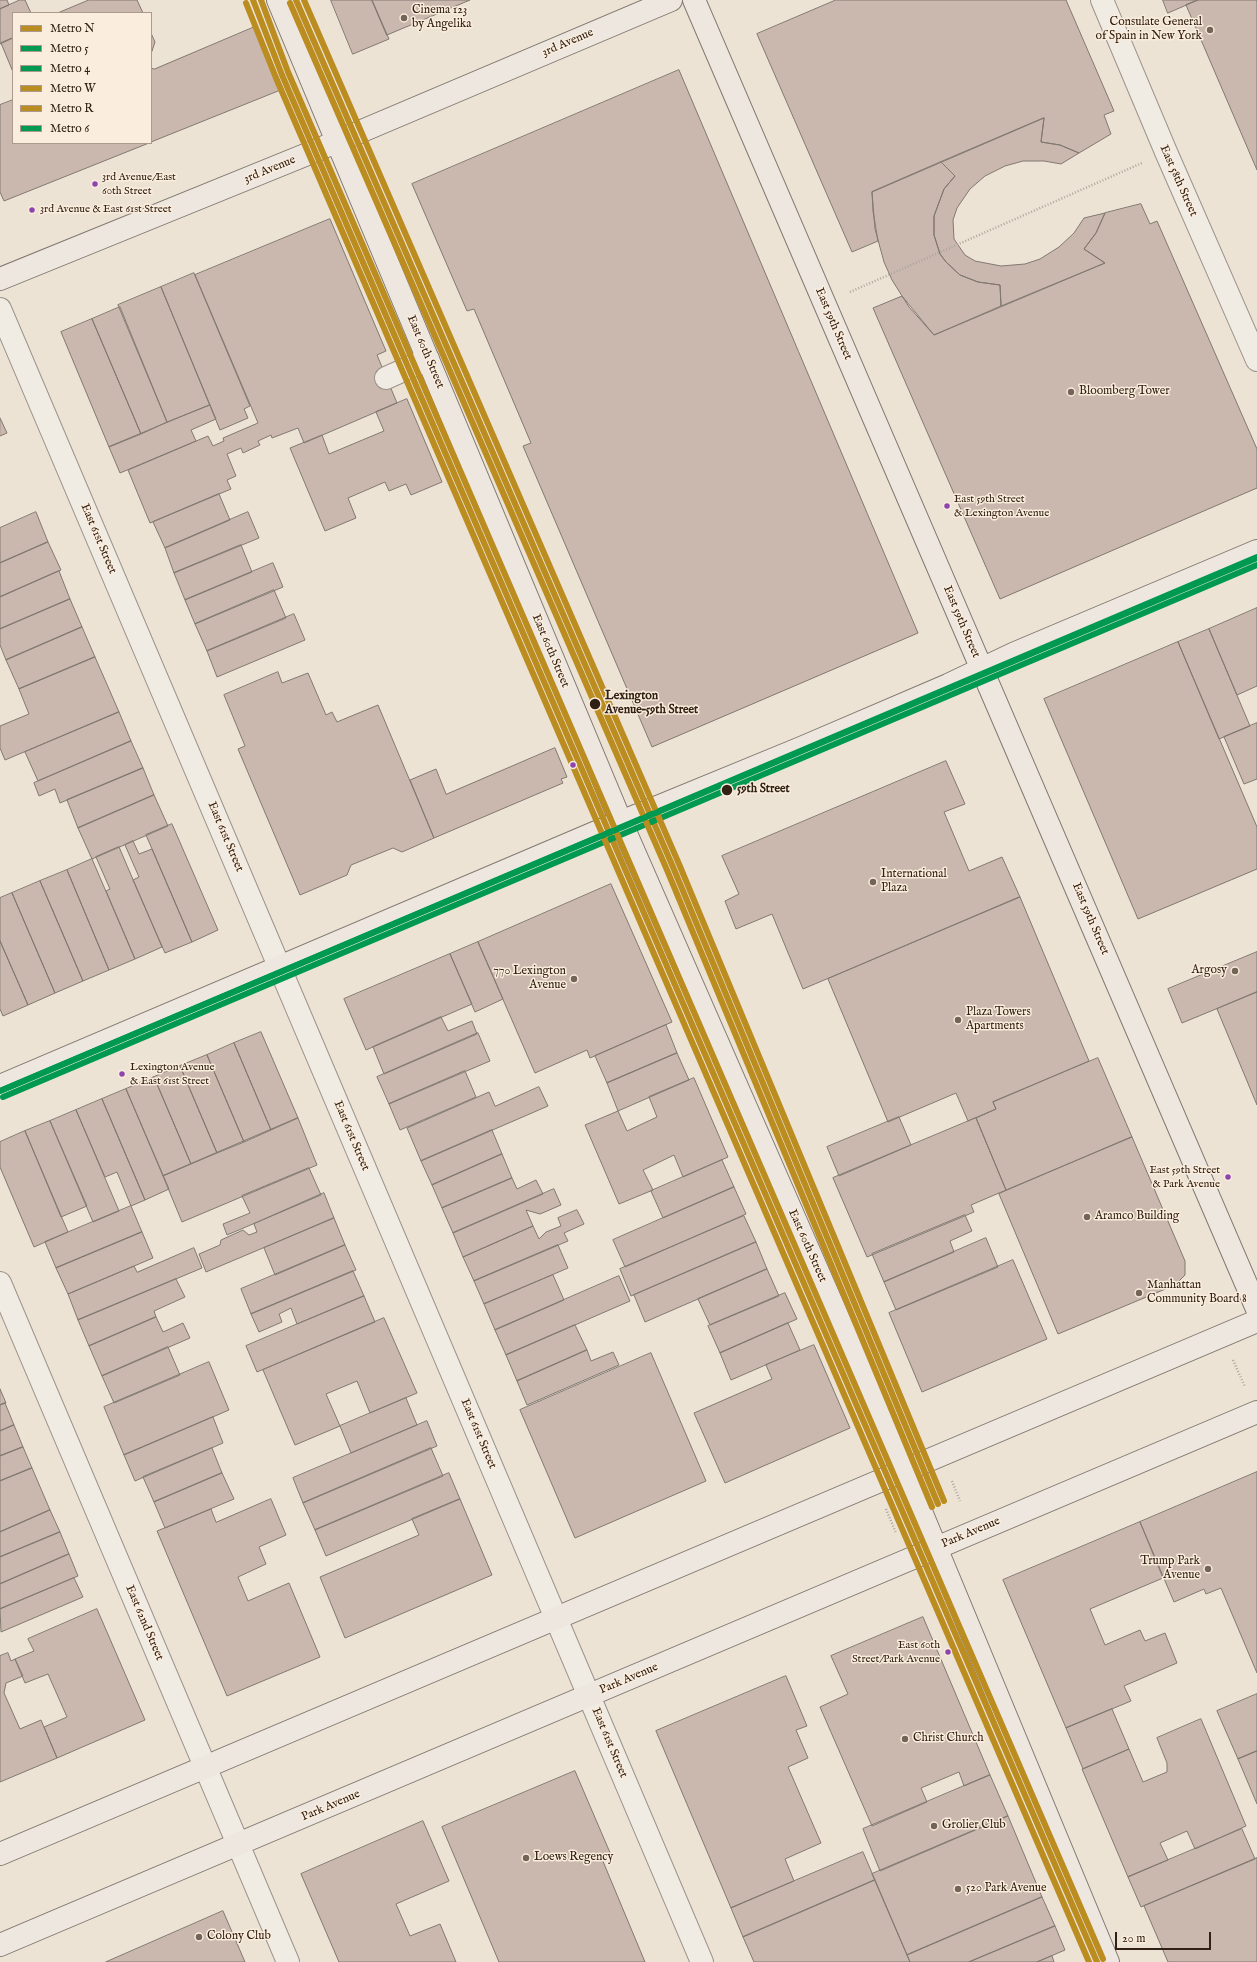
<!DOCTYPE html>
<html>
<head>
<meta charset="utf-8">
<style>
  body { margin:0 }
  #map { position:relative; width:1257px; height:1962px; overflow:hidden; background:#ede3d5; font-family:"IM FELL English",serif }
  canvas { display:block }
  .legend { position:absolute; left:12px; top:12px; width:140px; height:132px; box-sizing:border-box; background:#faeddd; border:1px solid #aa9b8d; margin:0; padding:5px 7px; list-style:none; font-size:12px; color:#312014 }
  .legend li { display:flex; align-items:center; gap:8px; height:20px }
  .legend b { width:20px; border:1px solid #aa9b8d }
  .scale { position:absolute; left:1115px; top:1932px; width:96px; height:18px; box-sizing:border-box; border:2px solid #312014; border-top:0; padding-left:5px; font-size:12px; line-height:14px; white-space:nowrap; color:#312014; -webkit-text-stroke:3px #faeddd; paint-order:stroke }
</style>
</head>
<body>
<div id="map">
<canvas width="1257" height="1962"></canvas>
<ul class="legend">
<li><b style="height:5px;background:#bb8d21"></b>Metro N</li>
<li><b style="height:5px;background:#009952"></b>Metro 5</li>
<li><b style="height:5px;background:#009952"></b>Metro 4</li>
<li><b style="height:5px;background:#bb8d21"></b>Metro W</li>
<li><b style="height:5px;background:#bb8d21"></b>Metro R</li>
<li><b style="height:5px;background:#009952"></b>Metro 6</li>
</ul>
<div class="scale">20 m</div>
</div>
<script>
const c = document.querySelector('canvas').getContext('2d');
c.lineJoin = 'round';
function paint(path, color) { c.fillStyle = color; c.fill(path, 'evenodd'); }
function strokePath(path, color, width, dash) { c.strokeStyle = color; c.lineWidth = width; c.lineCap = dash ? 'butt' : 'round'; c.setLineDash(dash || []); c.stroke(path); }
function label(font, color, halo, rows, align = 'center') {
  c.font = font + ' "IM FELL English",serif'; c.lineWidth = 3; c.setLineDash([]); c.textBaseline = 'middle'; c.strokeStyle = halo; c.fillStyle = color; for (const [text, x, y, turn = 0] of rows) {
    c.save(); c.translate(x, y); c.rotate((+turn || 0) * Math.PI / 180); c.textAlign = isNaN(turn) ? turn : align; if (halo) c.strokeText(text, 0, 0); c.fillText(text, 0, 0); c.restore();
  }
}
const building = new Path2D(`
  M0,0H7L9,5L0,9Z
  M20,0H25L31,13H13V38L0,44V9Z
  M89,0H137L143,13H58Z
  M331,0H372L389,39L353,54Z
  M372,0H470L387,35Z
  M836,0H1066L1114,111L1104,115L1111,134L1079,153L1060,145L1041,142L1044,118L872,192L873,211L878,241L852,252L757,34Z
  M1163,0H1198L1168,13Z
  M1198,0H1257V170L1186,5Z
  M257,26L283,89L151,142V68L154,69Z
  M151,33L155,42L151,54Z
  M13,38V72L1,43Z
  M679,70L918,633L652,747L523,446L531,443L474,309L467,311L412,184Z
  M13,100V143H149L4,201L0,192V105Z
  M1044,118L1041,142L1060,145L1079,153L1061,164L1044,161H1023L1005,166L985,176L970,189L957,208L953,220L954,239L965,255L975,261L1001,266L1025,264L1040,259L1059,247L1074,233L1084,218L1105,213L1096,233L1084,249L1105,263L1001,306L1000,285L978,282L960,275L946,262L940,254L934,235V216L944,189L955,176L941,162Z
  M941,162L955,176L944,189L934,216V235L940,254L946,262L960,275L978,282L1000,285L1001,306L934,335L909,307L892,280L884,262L875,229L872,192Z
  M1141,204L1150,224L1157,221L1257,449V488L1000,599L873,308L902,296L934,335L1105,263L1084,249L1096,233L1105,213Z
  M330,219L386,351L377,355L397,403L304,443L298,428L272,438L271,435L258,441L260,445L243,453L241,448L227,454L236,476L227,480L231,489L150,523L128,470L208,436L213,446L224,441L223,438L258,423L195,275Z
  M194,273L250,406L244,409L248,418L220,430L161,287Z
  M161,287L210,405L167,422L118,305Z
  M120,307L167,422L141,434L92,319Z
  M92,319L141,434L109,447L61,332Z
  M407,399L442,482L411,495L406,484L389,491L385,482L348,498L356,518L325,531L290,448L322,435L329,454L384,431L376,412Z
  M210,405L216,419L191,430L196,441L120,473L109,447Z
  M0,418L7,433L0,436Z
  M219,494L230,520L165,548L153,522Z
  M36,512L48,542L0,563V528Z
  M248,512L259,538L174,573L165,548Z
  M48,542L61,570L0,597V563Z
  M241,545L252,572L185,600L174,573Z
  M273,563L283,587L195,624L185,600Z
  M59,571L70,599L0,629V597Z
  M274,590L286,618L207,651L195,624Z
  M70,599L82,627L6,660L0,645V629Z
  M1257,608V686L1237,695L1209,629Z
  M294,614L305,640L217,677L207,651Z
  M82,627L95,657L19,689L6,660Z
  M1209,629L1250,726L1219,739L1178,642Z
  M1178,642L1257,827V869L1138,919L1044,699Z
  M95,657L119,712L5,760L0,748V726L29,714L19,689Z
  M278,672L282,683L308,673L326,715L332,712L337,722L378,705L434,838L402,852L393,848L351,865L347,875L300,895L238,749L245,746L224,695Z
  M119,712L131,741L38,781L25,752Z
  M1257,723V779L1244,784L1224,737Z
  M131,741L143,768L60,803L55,789L39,796L34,783Z
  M555,748L567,777L561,779L563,783L434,838L410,780L436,769L446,794Z
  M946,761L965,804L944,812L969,871L1002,857L1020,897L803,989L772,914L736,929L725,901L739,894L722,856Z
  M143,768L154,795L78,828L67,800Z
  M154,795L168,826L92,859L78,828Z
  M172,824L218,930L192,942L146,835Z
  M133,841L139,854L152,849L192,942L165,953L133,880L139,877L125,845Z
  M119,847L162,947L135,959L106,891L110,889L96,857Z
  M92,859L135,959L109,970L67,870Z
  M67,870L109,970L83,981L40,881Z
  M40,881L83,981L55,993L12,893Z
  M611,884L672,1022L590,1058L587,1050L535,1073L478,942Z
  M12,893L55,993L28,1005L0,941V898Z
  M1020,897L1089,1061L993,1102L996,1109L968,1121L956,1093L888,1122L828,979Z
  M0,941L28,1005L3,1016L0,1009Z
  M478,942L503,999L475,1012L450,954Z
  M1257,952V992L1182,1023L1168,989Z
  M450,954L472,1004L366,1050L344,999Z
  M1257,992V1105L1217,1009Z
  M441,1017L448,1031L472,1021L477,1034L384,1074L373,1047Z
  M666,1025L677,1053L607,1083L595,1056Z
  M261,1032L298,1118L271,1130L234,1043Z
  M478,1033L490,1061L389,1104L377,1077Z
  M234,1043L271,1130L244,1142L207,1055Z
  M677,1053L689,1080L618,1111L607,1083Z
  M207,1055L244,1142L217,1153L180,1066Z
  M1098,1058L1132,1137L1006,1190L976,1118L996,1109L993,1102Z
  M180,1066L217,1153L191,1164L154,1077Z
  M465,1071L476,1097L400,1130L389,1104Z
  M154,1077L191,1164L163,1176L126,1089Z
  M694,1078L728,1157L683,1177L674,1155L643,1170L653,1190L619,1204L585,1125L618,1111L627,1131L657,1117L649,1097Z
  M539,1087L548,1106L421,1161L407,1128L489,1092L495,1106Z
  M126,1089L169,1189L145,1200L102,1099Z
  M102,1099L145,1200L131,1206L117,1172L105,1177L76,1110Z
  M76,1110L119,1211L93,1222L50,1121Z
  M899,1117L911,1145L839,1176L827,1147Z
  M298,1118L317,1165L182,1222L163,1176Z
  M976,1118L1006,1190L971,1205L974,1212L867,1257L833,1178Z
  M50,1121L87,1206L61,1217L25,1131Z
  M492,1130L502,1154L432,1185L421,1161Z
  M25,1131L68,1232L34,1247L0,1167V1142Z
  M1132,1137L1185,1261V1275L1175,1285L1058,1334L999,1194Z
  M502,1154L512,1178L442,1208L432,1185Z
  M722,1160L734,1187L663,1218L651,1191Z
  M309,1168L321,1195L227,1235L223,1224L250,1213L242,1196Z
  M512,1178L517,1189L536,1180L543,1194L453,1233L442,1208Z
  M734,1187L746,1214L625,1267L613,1240Z
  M554,1189L561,1205L540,1214L526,1210L533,1226L463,1257L453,1233Z
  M324,1193L334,1218L206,1272L199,1254L220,1245L221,1240L243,1230L249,1235L257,1232L254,1224Z
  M131,1206L142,1232L56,1268L45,1242Z
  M577,1210L584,1224L564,1233L568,1241L474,1281L463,1257L533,1226L539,1239L546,1232L561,1226L558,1218Z
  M965,1215L972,1231L950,1241L954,1252L884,1282L872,1254Z
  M744,1216L756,1242L631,1296L620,1269Z
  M334,1218L345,1245L275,1275L264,1248Z
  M142,1232L153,1258L68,1294L56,1268Z
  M986,1238L998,1267L896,1310L884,1282Z
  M756,1242L767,1269L645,1322L634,1295Z
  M345,1245L356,1270L251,1314L241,1289Z
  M558,1245L568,1268L484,1304L474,1281Z
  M194,1248L202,1268L78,1320L68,1294L134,1266L137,1272Z
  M1013,1260L1047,1339L922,1392L889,1313Z
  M767,1269L779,1296L710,1325L698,1299Z
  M353,1271L364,1296L297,1324L291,1308L279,1314L282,1322L259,1332L251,1314Z
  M553,1275L564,1300L495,1330L484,1304Z
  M619,1276L630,1301L506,1355L495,1330Z
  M176,1279L185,1297L154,1311L156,1317L89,1346L78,1320Z
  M785,1293L797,1319L720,1353L708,1326Z
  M364,1296L375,1322L257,1372L246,1346Z
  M156,1317L163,1332L183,1323L190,1338L102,1376L89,1346Z
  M384,1318L417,1393L370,1413L357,1381L326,1394L340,1426L295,1445L263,1370Z
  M788,1323L800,1350L731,1380L720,1353Z
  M575,1325L587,1350L517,1381L506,1355Z
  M814,1345L850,1428L725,1483L694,1413L772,1379L766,1365Z
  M168,1347L180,1375L114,1403L102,1376Z
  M587,1350L591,1361L613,1352L619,1365L527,1405L517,1381Z
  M651,1353L706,1481L575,1538L520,1410Z
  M209,1362L229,1410L124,1455L104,1407Z
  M0,1389L6,1403L0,1405Z
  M406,1398L417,1425L351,1453L340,1426Z
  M5,1403L14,1425L0,1431V1405Z
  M213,1417L223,1443L135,1481L124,1455Z
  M427,1421L437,1446L303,1503L293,1478Z
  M14,1425L23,1447L0,1456V1431Z
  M23,1447L32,1468L0,1481V1456Z
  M212,1448L222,1473L154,1502L143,1477Z
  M431,1448L443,1476L315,1530L303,1503Z
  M32,1468L50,1510L0,1532V1481Z
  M1257,1472V1673L1221,1588L1206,1594L1204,1589L1174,1602L1140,1522Z
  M222,1473L234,1499L165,1528L154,1502Z
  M449,1473L460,1499L326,1556L315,1530Z
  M271,1499L286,1535L259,1547L266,1564L238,1577L248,1601L289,1583L320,1657L227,1696L157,1531L211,1509L216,1522Z
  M460,1499L492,1575L345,1638L320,1577L419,1535L412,1519Z
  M50,1510L60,1532L0,1557V1532Z
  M1140,1522L1163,1578L1090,1609L1105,1645L1140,1630L1145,1641L1165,1633L1177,1663L1124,1686L1131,1701L1066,1728L1003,1580Z
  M60,1532L69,1554L0,1584V1557Z
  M69,1554L78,1576L0,1609V1584Z
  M74,1578L83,1597L1,1632L0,1609Z
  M97,1609L145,1720L57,1758L44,1727L67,1717L48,1674L25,1683L15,1659L34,1651L28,1639Z
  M923,1617L990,1775L964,1786L959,1772L921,1788L927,1802L872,1826L820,1707L848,1694L831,1656Z
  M8,1653L11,1661L15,1659L23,1676L6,1683L4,1693L20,1729L41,1720L57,1758L0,1782V1656Z
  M786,1676L807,1726L796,1730L808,1758L788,1767L821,1843L785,1859L794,1881L731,1908L656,1731Z
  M1257,1694V1751L1238,1759L1217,1711Z
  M1112,1709L1129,1749L1083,1769L1066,1728Z
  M1201,1719L1246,1826L1195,1849L1187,1831L1160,1843L1168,1860L1128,1877L1082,1769L1129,1749L1143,1782L1167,1772V1763L1157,1738Z
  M1257,1751V1804L1238,1759Z
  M575,1771L611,1855L602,1859L645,1962H499L442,1827Z
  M990,1775L1008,1816L880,1871L863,1829Z
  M1008,1816L1042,1897L907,1955L872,1874Z
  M423,1821L449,1881L396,1904L410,1936L440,1924L456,1962H339L301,1874Z
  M1242,1829L1255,1859L1141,1907L1128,1877Z
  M863,1852L875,1880L743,1937L731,1908Z
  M1257,1858V1962H1168L1144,1906Z
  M875,1880L910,1962H754L743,1937Z
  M1042,1897L1055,1926L969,1962H910L907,1955Z
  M223,1911L245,1962H106Z
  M1055,1926L1065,1950L1037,1962H969Z
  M1052,1956L1054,1962H1037Z`);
paint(building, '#cab7ae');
strokePath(building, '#817970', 1);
const minor = new Path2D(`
  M1102,0L1166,152L1257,360
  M0,309L702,1962
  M386,378L428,359
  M0,1283L288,1962`);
const major = new Path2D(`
  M278,0L621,822L883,1420L1108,1962
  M694,0L1257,1309
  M0,279L310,153L671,0
  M0,1086L594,833L801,748L948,685L1013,654L1257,551
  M0,1854L1257,1321
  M0,1945L1257,1412`);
strokePath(minor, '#9b938a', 24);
strokePath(major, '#817970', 24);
strokePath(new Path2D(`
  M850,292L1142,163
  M1233,1360L1245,1387
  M952,1481L960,1501
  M886,1509L896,1533`), '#aca69f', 2.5, [1, 2]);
strokePath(minor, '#f0ebe3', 22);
strokePath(major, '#eee7df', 22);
strokePath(new Path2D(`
  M253,0L282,75L1097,1962
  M296,0L673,867L938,1504`), '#bb8d21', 6);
strokePath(new Path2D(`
  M0,1091L1257,557`), '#009952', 6);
strokePath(new Path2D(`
  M3,1097L1257,565`), '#009952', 6);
strokePath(new Path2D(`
  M246,3L276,78L1089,1962
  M290,3L667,870L932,1507`), '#bb8d21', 6);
strokePath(new Path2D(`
  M261,0L288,72L1103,1959
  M304,0L679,864L944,1501`), '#bb8d21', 6);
strokePath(new Path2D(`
  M0,1091L1257,558`), '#009952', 6);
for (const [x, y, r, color] of [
  [404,18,4,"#736458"],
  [1210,30,4,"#736458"],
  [95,184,3.5,"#8e44ad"],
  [32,210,3.5,"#8e44ad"],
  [1071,392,4,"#736458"],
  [947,506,3.5,"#8e44ad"],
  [595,704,6,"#312014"],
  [573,765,3.5,"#8e44ad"],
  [727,790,6,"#312014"],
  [873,882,4,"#736458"],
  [1235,971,4,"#736458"],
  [574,979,4,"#736458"],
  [958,1020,4,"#736458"],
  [122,1074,3.5,"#8e44ad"],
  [1228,1177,3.5,"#8e44ad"],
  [1087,1217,4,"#736458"],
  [1139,1293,4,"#736458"],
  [1208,1569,4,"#736458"],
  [948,1652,3.5,"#8e44ad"],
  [905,1739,4,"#736458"],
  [934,1826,4,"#736458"],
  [526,1858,4,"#736458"],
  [958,1889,4,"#736458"],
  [199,1937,4,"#736458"]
]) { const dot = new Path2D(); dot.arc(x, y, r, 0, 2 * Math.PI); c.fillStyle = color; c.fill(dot); strokePath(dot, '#faeddd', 1.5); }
label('11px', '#312014', '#faeddd', [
  ["3rd Avenue/East",102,178],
  ["60th Street",102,192],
  ["3rd Avenue & East 61st Street",40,210],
  ["East 59th Street",954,500],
  ["& Lexington Avenue",954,514],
  ["Lexington Avenue",130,1068],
  ["& East 61st Street",130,1082],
  ["East 59th Street",1220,1171,"right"],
  ["& Park Avenue",1220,1185,"right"],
  ["East 60th",940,1646,"right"],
  ["Street/Park Avenue",940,1660,"right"]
], 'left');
label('12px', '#312014', '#faeddd', [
  ["Cinema 123",412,11],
  ["by Angelika",412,25],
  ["Consulate General",1202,23,"right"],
  ["of Spain in New York",1202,37,"right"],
  ["Bloomberg Tower",1079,392],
  ["International",881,875],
  ["Plaza",881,889],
  ["Argosy",1227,971,"right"],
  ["770 Lexington",566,972,"right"],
  ["Avenue",566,986,"right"],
  ["Plaza Towers",966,1013],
  ["Apartments",966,1027],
  ["Aramco Building",1095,1217],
  ["Manhattan",1147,1286],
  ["Community Board 8",1147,1300],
  ["Trump Park",1200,1562,"right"],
  ["Avenue",1200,1576,"right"],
  ["Christ Church",913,1739],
  ["Grolier Club",942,1826],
  ["Loews Regency",534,1858],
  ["520 Park Avenue",966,1889],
  ["Colony Club",207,1937]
], 'left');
label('12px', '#312014', '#faeddd', [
  ["3rd Avenue",568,43,-23],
  ["3rd Avenue",270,170,-22],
  ["East 58th Street",1178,181,66],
  ["East 59th Street",833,324,67],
  ["East 60th Street",425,352,67],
  ["East 61st Street",98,539,67],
  ["East 59th Street",961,622,67],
  ["East 60th Street",550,651,67],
  ["East 61st Street",225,837,67],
  ["East 59th Street",1090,919,67],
  ["East 61st Street",351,1136,67],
  ["East 60th Street",807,1246,66],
  ["East 61st Street",478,1434,67],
  ["Park Avenue",971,1533,-23],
  ["East 62nd Street",144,1623,67],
  ["Park Avenue",629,1679,-23],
  ["East 61st Street",609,1743,67],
  ["Park Avenue",331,1806,-23]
]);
label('bold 12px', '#312014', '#faeddd', [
  ["Lexington",605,697],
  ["Avenue–59th Street",605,711],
  ["59th Street",737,790]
], 'left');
</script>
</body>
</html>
